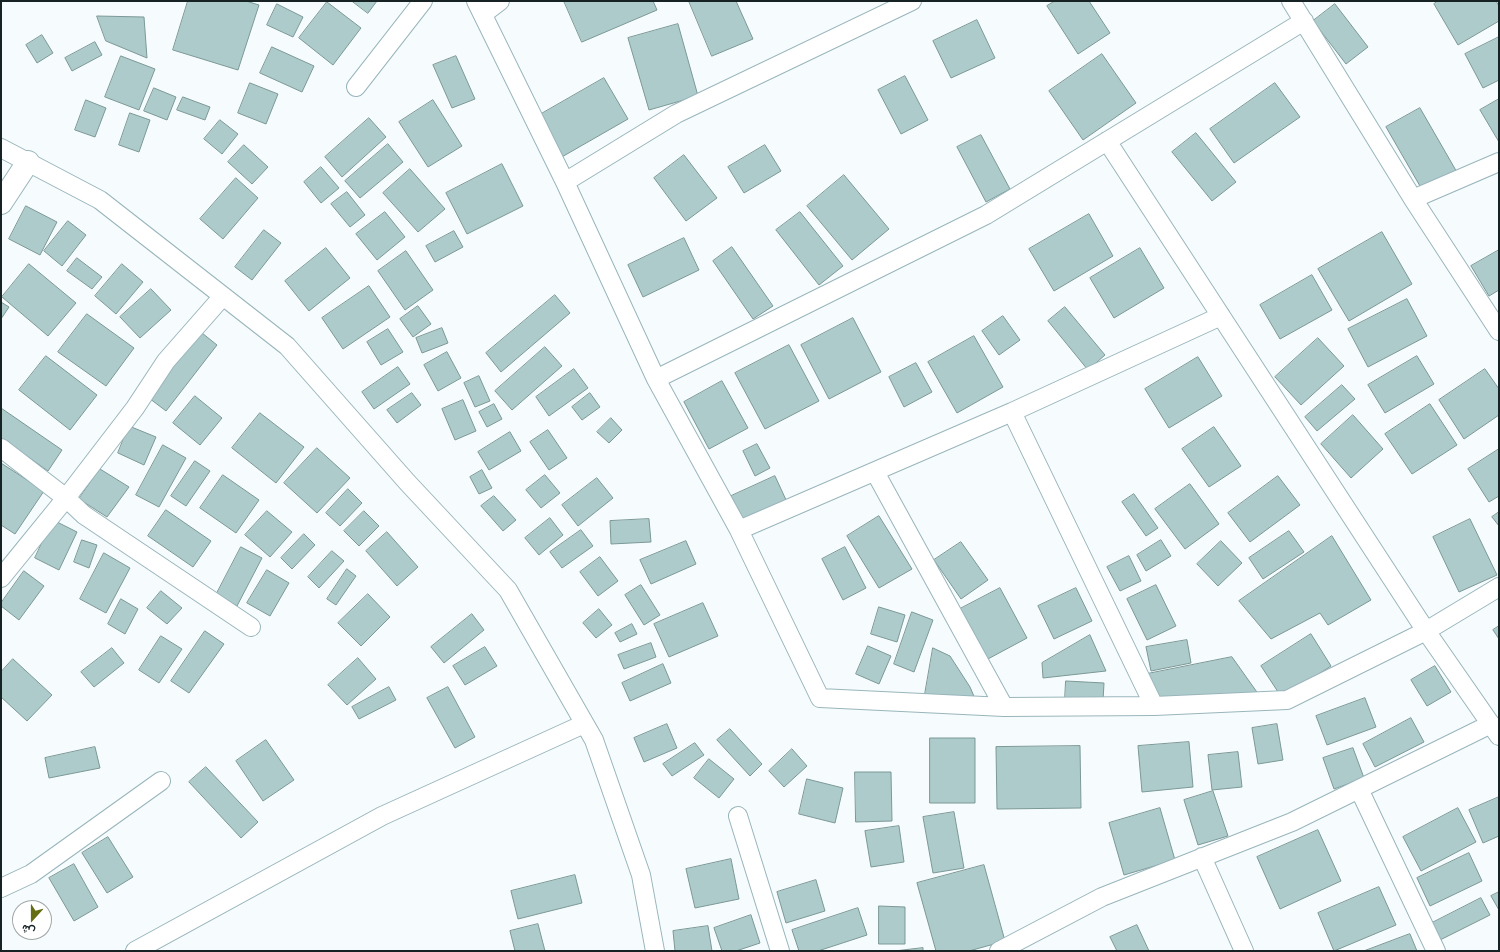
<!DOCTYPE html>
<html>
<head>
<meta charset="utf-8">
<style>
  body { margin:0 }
  #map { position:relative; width:1500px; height:952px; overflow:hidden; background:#f6fcfd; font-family:"PT Sans",Vazirmatn,sans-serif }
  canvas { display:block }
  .frame { position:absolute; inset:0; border:2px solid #172225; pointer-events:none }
  .north { position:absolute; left:12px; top:900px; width:40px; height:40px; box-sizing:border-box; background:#fff; border:1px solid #a2a7a8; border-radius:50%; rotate:201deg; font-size:11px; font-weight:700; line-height:16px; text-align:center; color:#172225 }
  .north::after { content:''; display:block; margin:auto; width:14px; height:18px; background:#656d14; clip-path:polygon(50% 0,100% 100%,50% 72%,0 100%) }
</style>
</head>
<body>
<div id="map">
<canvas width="1500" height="952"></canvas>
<div class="frame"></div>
<div class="north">ش</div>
</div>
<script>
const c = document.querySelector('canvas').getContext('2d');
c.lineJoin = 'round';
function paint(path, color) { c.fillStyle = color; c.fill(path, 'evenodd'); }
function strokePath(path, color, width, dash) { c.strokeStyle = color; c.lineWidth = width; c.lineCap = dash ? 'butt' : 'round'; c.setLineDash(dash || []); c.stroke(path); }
const building = new Path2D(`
  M188,1H246L259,5L238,70L173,50Z
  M352,1H377L368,13Z
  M564,1H653L657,10L582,42Z
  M689,1H736L753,39L712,56Z
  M1055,1H1089L1110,33L1078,54L1047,6Z
  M1438,1H1496L1499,6V21L1458,45L1434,4Z
  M327,2L361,28L333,65L299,38Z
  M277,4L303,17L293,37L267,25Z
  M1335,4L1368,47L1346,64L1313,21Z
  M97,16L144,17L147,58L106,41Z
  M977,20L995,58L951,78L933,41Z
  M678,24L698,96L649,110L628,38Z
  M42,35L53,53L37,63L26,45Z
  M1499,37V80L1483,88L1465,54Z
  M95,42L102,55L72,71L65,58Z
  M272,47L314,66L302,92L260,73Z
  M1102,54L1136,103L1083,140L1049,91Z
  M121,56L155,69L139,110L105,97Z
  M456,56L475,99L452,108L433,65Z
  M905,76L928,120L901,134L878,90Z
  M604,78L628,119L560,158L536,117Z
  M250,83L278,94L266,124L238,113Z
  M1275,83L1300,117L1234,163L1210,129Z
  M154,88L176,97L167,120L144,111Z
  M183,97L210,107L205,120L177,110Z
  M1499,99V142L1480,110Z
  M86,100L106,108L95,137L75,130Z
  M433,100L462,146L428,167L399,122Z
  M1420,108L1458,174L1424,193L1386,127Z
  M130,113L150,120L139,152L119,145Z
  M369,118L386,137L342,177L325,157Z
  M220,120L238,134L222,154L204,139Z
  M1196,133L1236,182L1212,201L1172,152Z
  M981,135L1010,189L986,202L957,147Z
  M388,144L403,162L360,198L345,181Z
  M244,145L268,167L252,184L228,162Z
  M765,145L781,171L744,193L728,167Z
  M684,155L717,198L686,221L654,178Z
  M502,164L523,206L467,234L446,193Z
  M321,167L339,188L321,203L304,182Z
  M410,169L445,209L418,232L383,193Z
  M844,175L889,229L852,260L807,206Z
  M236,178L258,198L223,239L200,219Z
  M347,192L365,215L350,227L331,204Z
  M26,206L57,222L40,255L9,239Z
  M385,212L405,237L377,260L356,234Z
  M800,212L843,266L819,285L776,230Z
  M1089,214L1113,256L1054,291L1029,249Z
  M68,221L86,235L62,266L44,251Z
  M264,230L281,243L252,280L235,267Z
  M454,231L463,247L435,262L426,246Z
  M1382,232L1412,284L1349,321L1318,269Z
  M684,238L699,270L643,297L628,265Z
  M732,247L773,306L753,319L713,261Z
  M326,248L350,278L309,311L285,281Z
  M1140,248L1164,288L1114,318L1090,278Z
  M1499,250V290L1489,296L1471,266Z
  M406,251L433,290L405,310L378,271Z
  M77,258L102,277L92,289L67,271Z
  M29,264L76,303L48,336L2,297Z
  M122,264L143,282L116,314L95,296Z
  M1312,275L1332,310L1280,339L1260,305Z
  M369,286L390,317L343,349L322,318Z
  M151,289L171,310L140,338L120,317Z
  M555,295L570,313L501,372L486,353Z
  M1407,299L1427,336L1368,367L1348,329Z
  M1,302L9,307L1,319Z
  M418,306L431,324L413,337L400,319Z
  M1065,307L1105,355L1088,370L1048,321Z
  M87,314L134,348L106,386L58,352Z
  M1003,316L1020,340L999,355L982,331Z
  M853,318L881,372L829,399L801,345Z
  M442,328L448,343L422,353L416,338Z
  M197,329L217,345L166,411L145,395Z
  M388,329L403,352L381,365L367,342Z
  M974,336L1003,387L957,413L928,362Z
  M1318,338L1344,366L1301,405L1275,377Z
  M789,345L819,401L765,429L735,373Z
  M545,347L562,366L512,410L495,391Z
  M447,352L461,378L438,391L424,365Z
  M46,356L97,395L70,430L19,390Z
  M1417,356L1434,384L1385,413L1368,385Z
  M1198,357L1222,396L1169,428L1145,389Z
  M916,363L932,392L904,407L889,377Z
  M398,367L410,384L374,409L362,392Z
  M574,369L588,388L549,416L536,397Z
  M1485,369L1499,389V415L1464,439L1439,400Z
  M479,376L490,401L475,407L464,383Z
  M722,381L748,428L709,449L684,402Z
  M1342,385L1355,399L1317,431L1305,417Z
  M412,393L421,405L397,423L387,410Z
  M590,393L600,407L582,420L572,407Z
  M195,396L222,418L200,445L173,423Z
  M463,400L476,431L455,440L442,409Z
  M494,404L502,419L487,427L479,412Z
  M1430,404L1457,445L1412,474L1385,434Z
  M1,408L62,450L48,471L1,438Z
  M260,413L304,447L276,483L232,448Z
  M1353,415L1383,449L1351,478L1321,444Z
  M611,418L622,430L609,443L597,432Z
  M129,426L156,437L144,465L118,453Z
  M1214,427L1241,466L1209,487L1182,449Z
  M548,430L567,458L549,470L530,442Z
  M510,432L521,451L489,470L478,452Z
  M757,444L770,468L755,476L743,451Z
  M163,445L186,458L159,507L136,495Z
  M317,448L350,478L317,513L284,483Z
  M1499,449V496L1489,502L1468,469Z
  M195,461L210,471L186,506L171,496Z
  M1,463L44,491L15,534L1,525Z
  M100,469L129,487L107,517L79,499Z
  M482,470L492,488L479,494L470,477Z
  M223,475L259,500L236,533L200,508Z
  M545,475L560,493L541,508L526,490Z
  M775,476L787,502L741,522L729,497Z
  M1278,476L1300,505L1250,542L1228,513Z
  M597,478L613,498L578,526L562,505Z
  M1190,484L1219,524L1185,549L1155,509Z
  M348,489L362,503L340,526L326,513Z
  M1134,494L1158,528L1146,536L1122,502Z
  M494,496L516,520L503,531L481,506Z
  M166,510L211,541L193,567L148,536Z
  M267,511L292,532L270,557L245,535Z
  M364,511L379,526L359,546L344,531Z
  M1499,512V526L1492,517Z
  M879,516L912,569L879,588L847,536Z
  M550,518L563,535L539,555L525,538Z
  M649,519L651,542L611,544L610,521Z
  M1470,519L1497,575L1459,592L1433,537Z
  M53,520L77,532L59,570L35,558Z
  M581,530L593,546L562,568L550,552Z
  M1289,531L1304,552L1263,579L1249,558Z
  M387,532L418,567L397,586L366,551Z
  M304,534L315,545L292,569L281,558Z
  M1332,536L1371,600L1328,625L1320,613L1271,639L1239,601Z
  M82,540L97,545L89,568L74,562Z
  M1161,540L1171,556L1146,571L1137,555Z
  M686,541L696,564L651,584L640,560Z
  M1221,541L1242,563L1218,586L1197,564Z
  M961,542L988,580L961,599L934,560Z
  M241,547L262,558L237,606L216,595Z
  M845,547L866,588L843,600L822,559Z
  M332,551L344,561L319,588L308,577Z
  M104,553L130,568L106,613L80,599Z
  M1129,556L1141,581L1120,591L1107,567Z
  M600,557L618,581L598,596L580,572Z
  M347,569L356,576L336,605L327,599Z
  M267,570L289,583L270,616L247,603Z
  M24,571L44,586L19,620L1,606V603Z
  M641,585L660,615L644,625L625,595Z
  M1156,585L1176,626L1147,640L1127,599Z
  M1000,588L1027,638L986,660L958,610Z
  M1076,588L1092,621L1054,639L1038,606Z
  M161,591L182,608L167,624L147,608Z
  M368,594L390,617L361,646L338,623Z
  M121,599L138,609L125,634L108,624Z
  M703,603L718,636L669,657L654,624Z
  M879,607L905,615L897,642L871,634Z
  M599,609L612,625L596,638L583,623Z
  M912,612L933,620L914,672L894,664Z
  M472,614L484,630L444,663L431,647Z
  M632,624L637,634L620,642L615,633Z
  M1499,626V639L1493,630Z
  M205,631L224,644L189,693L171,681Z
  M1311,634L1331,666L1282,698L1261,666Z
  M1090,635L1106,671L1043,678L1042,663Z
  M161,636L182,649L159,683L139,670Z
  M1187,640L1191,663L1151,671L1146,647Z
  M651,643L656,657L624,669L618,655Z
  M868,646L891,656L879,684L856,674Z
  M485,647L497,666L465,685L453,666Z
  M112,648L124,663L94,687L81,672Z
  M933,648L950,656L970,687L976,701L924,700Z
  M1232,657L1259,695L1160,703L1142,675Z
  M358,658L376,679L347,705L328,685Z
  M13,659L52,695L27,721L1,697V672Z
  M663,664L671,683L630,701L622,683Z
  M1435,666L1451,692L1427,706L1411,680Z
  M1066,681L1104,683L1103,701L1065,699Z
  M389,687L396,700L359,719L352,707Z
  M448,687L475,737L455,748L427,698Z
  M1365,698L1376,727L1327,745L1316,716Z
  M1411,718L1424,742L1375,767L1363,744Z
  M667,724L677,748L644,762L634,738Z
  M1277,724L1283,760L1258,764L1252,728Z
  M730,729L762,764L750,776L717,740Z
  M930,738H975V803H930Z
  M266,740L294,780L263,801L236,761Z
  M1189,742L1193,787L1142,792L1138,746Z
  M695,743L704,755L672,776L663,764Z
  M1080,746L1081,808L997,809L996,747Z
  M95,747L100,768L49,778L45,758Z
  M1353,748L1364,778L1334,789L1323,758Z
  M792,749L807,766L784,787L769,771Z
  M1238,752L1242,787L1212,790L1208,755Z
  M709,759L734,779L719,798L694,778Z
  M206,767L258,822L241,838L189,782Z
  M855,772H891L892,821L856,822Z
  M807,779L843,788L835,823L799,814Z
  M1213,791L1228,836L1198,845L1184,800Z
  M1499,797V836L1483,843L1469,810Z
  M1160,808L1175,860L1124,875L1109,823Z
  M1458,808L1476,842L1421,871L1403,837Z
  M954,812L964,868L933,873L923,817Z
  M899,826L904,862L871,867L865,831Z
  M1318,830L1341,881L1280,909L1257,857Z
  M108,837L133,877L107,893L82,853Z
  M1469,853L1482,881L1430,906L1417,878Z
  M731,859L739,899L695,908L686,869Z
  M74,864L98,907L74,921L49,878Z
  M984,865L1005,941L969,951H936L917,883Z
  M575,875L582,903L518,919L511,891Z
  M816,880L825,911L786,923L777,892Z
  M1379,887L1396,925L1334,951L1318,913Z
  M1499,892V910L1491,896Z
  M1481,898L1490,915L1440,940L1432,923Z
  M879,906L905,907V944H879Z
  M858,908L867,935L818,951H799L792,930Z
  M751,915L760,943L736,951H722L714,928Z
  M538,924L545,951H515L510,931Z
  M1137,925L1149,951H1117L1110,937Z
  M708,926L712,951H675L673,931Z
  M1410,934L1417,951H1364Z
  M923,948V951H895Z`);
paint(building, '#adcbca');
strokePath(building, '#7b9897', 1);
const minor = new Path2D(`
  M476,1L565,182L656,379L739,530L820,698L1004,707L1154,706L1287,700L1426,631L1499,587
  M1291,1L1413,199L1499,331
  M483,14L500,1
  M356,87L423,1
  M1107,141L1426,631L1499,736
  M1,148L100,200L287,346L407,482L508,590L594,740L641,875L655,951
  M565,182L676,114L912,1
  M1413,199L1499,162
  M656,379L986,215L1304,21
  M1012,412L1154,706
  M1,448L66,498L84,515L251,627
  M875,472L1004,707
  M739,530L1012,412L1221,316
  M1,578L66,498L135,408L166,361L223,296
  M1359,789L1436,951
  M738,816L780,951
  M1202,857L1244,951
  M1,888L31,874L161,781
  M135,951L382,816L584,724
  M999,951L1102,897L1292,822L1491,724`);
const tertiary = new Path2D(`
  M1,203L28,162`);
strokePath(minor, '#99b5bc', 20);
strokePath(tertiary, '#99b5bc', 24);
strokePath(minor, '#fff', 18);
strokePath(tertiary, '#fff', 22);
</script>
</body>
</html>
